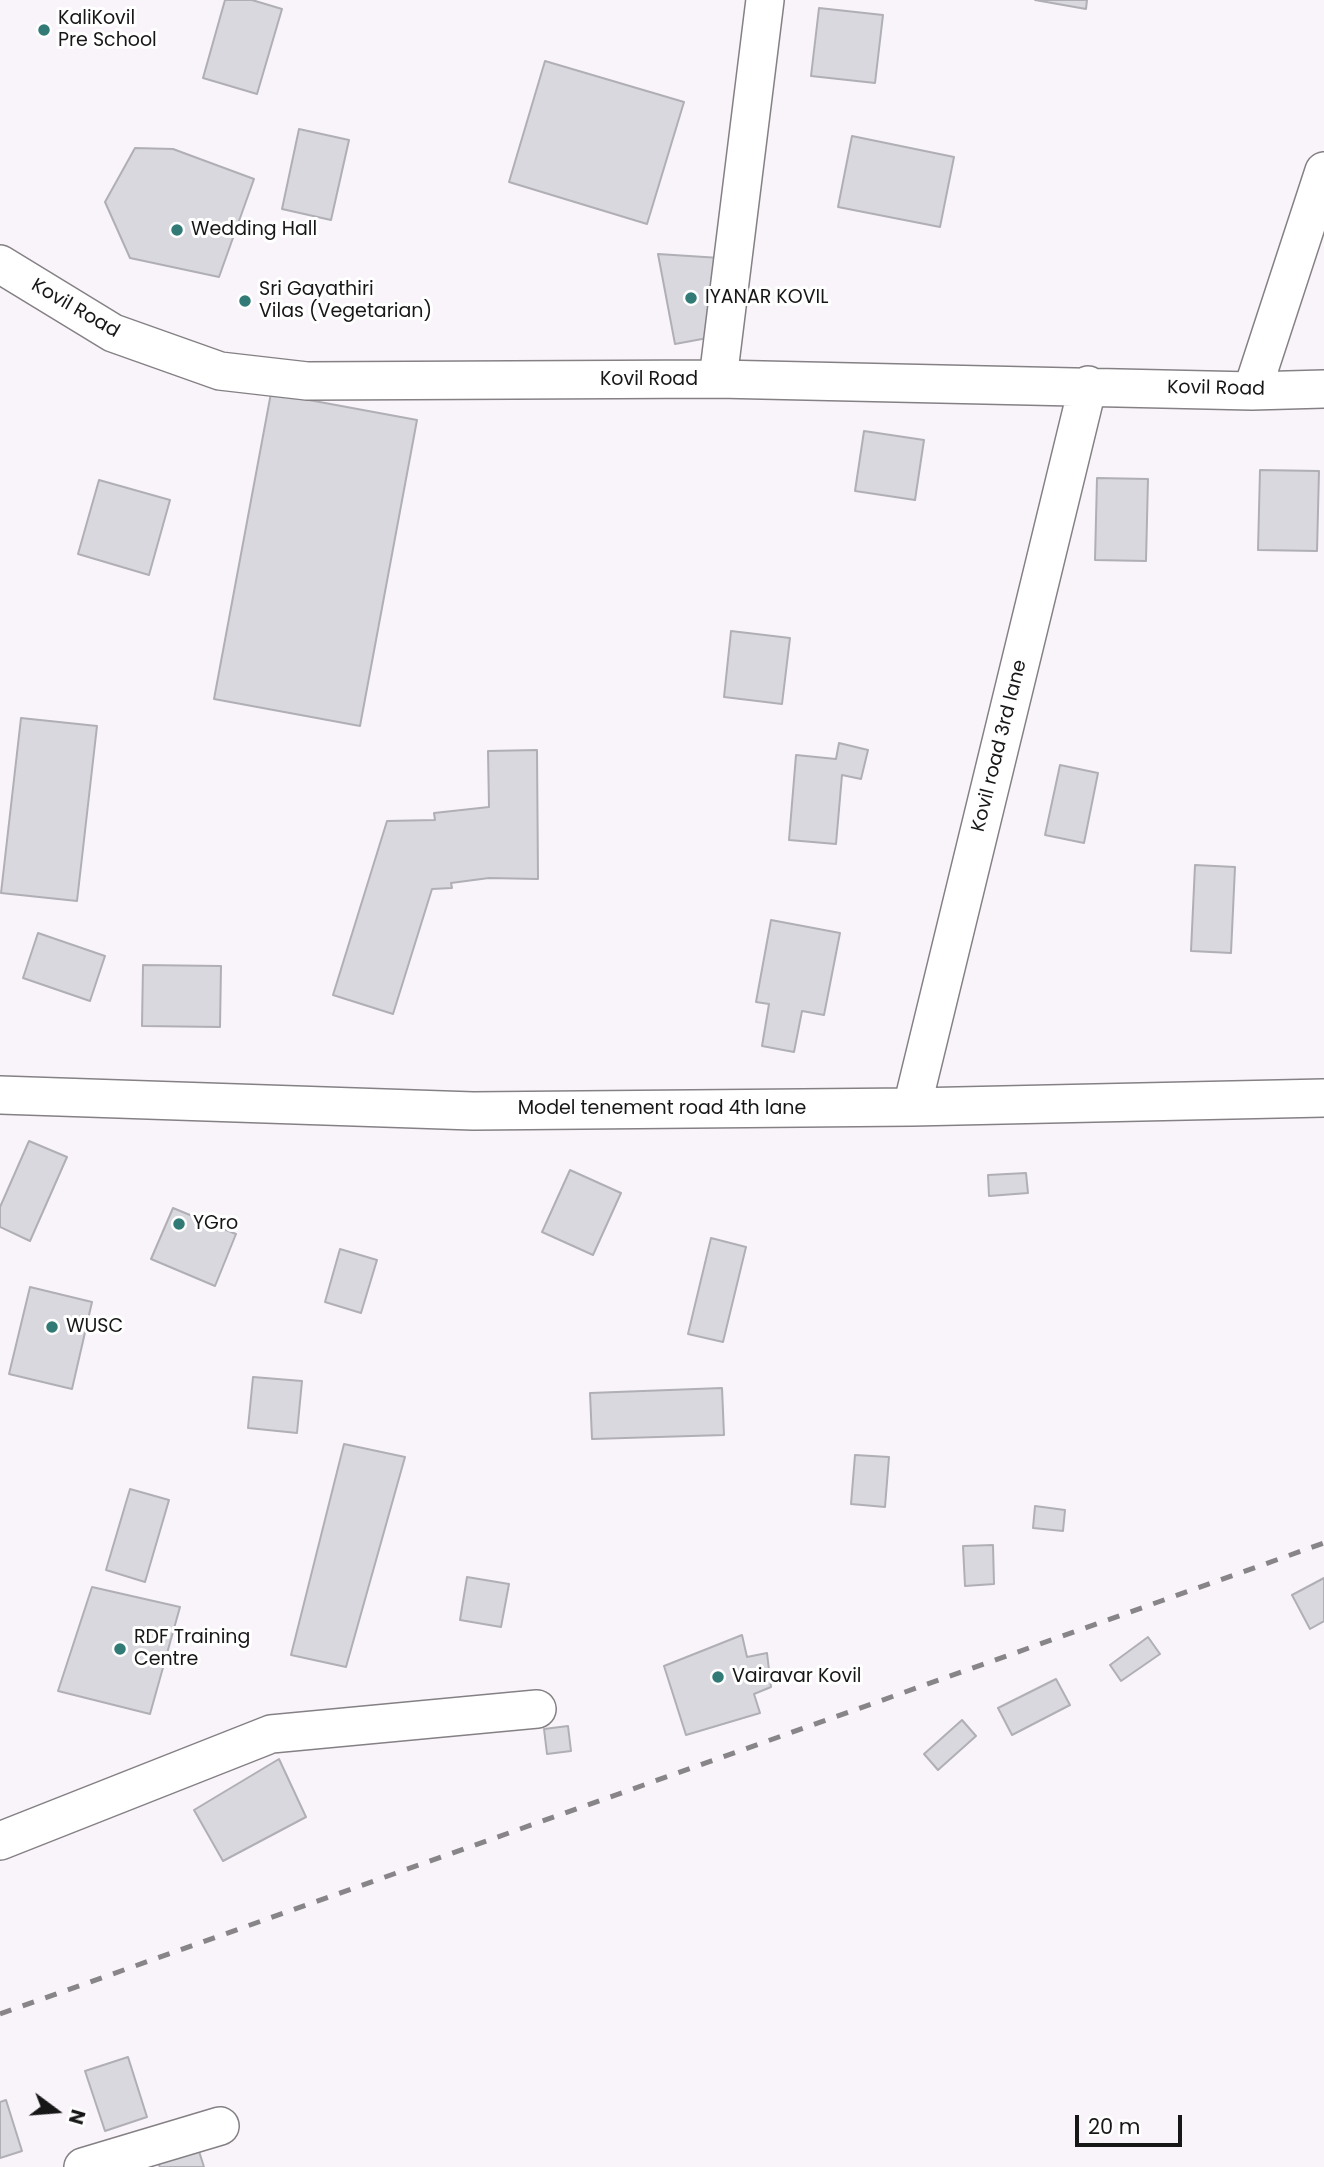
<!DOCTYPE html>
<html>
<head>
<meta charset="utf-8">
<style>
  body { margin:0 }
  #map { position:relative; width:1324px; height:2167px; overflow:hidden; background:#f9f4fa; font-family:Poppins,sans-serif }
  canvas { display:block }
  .north { position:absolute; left:21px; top:2076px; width:70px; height:70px; -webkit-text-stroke:5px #fff; paint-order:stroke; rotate:106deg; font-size:19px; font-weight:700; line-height:28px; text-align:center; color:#181718 }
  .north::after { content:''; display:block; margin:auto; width:24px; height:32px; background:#181718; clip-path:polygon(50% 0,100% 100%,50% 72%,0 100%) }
  .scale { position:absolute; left:1075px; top:2115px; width:107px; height:32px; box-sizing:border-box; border:4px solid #181718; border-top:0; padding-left:9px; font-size:21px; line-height:24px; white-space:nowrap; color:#181718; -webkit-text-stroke:5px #fff; paint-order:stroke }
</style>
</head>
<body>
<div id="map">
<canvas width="1324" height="2167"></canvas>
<div class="north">N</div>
<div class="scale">20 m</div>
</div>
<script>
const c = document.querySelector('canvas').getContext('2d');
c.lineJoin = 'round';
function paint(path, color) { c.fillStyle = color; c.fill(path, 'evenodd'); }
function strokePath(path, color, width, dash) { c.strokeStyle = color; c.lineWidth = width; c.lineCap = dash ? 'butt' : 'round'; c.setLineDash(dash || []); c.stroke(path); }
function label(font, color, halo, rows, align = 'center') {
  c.font = font + ' Poppins,sans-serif'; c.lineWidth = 6; c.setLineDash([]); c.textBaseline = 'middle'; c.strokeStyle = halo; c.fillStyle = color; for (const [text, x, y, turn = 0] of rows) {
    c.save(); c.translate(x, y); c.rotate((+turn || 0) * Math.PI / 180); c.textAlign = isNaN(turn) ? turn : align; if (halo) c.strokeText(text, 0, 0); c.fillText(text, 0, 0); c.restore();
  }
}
const building = new Path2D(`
  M225,0H252L282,9L257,94L203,78Z
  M1035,0H1087L1086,9Z
  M819,8L883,15L875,83L811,76Z
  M545,61L684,102L647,224L509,182Z
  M299,129L349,140L331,220L282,209Z
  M852,136L954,157L940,227L838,207Z
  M135,148L173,149L254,179L219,277L130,258L105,202Z
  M658,254L720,258L713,337L675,344Z
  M271,393L417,420L360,726L214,699Z
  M864,431L924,440L915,500L855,491Z
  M1260,470L1319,471L1317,551L1258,550Z
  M1097,478L1148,479L1146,561L1095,560Z
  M99,480L170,500L149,575L78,554Z
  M731,631L790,638L782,704L724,697Z
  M21,718L97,726L77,901L1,893Z
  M839,743L868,750L861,779L842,775L836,844L789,840L796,755L836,759Z
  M537,750L538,879L489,878L451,883L452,888L432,889L393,1014L333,995L387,821L435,820L434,813L489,807L488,751Z
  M1060,765L1098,773L1084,843L1045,835Z
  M1195,865L1235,867L1231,953L1191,951Z
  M771,920L840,933L824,1015L802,1011L794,1052L762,1046L769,1004L756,1002Z
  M38,933L105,956L90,1001L23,978Z
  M143,965L221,966L220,1027L142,1026Z
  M29,1141L67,1157L30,1241L0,1227V1207Z
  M570,1170L621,1193L593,1255L542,1232Z
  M1026,1173L1028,1193L989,1196L988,1175Z
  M173,1208L236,1234L215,1286L151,1259Z
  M711,1238L746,1247L723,1342L688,1334Z
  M340,1249L377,1260L361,1313L325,1302Z
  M30,1287L92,1302L72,1389L9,1374Z
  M253,1377L302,1381L297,1433L248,1428Z
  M722,1388L724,1435L592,1439L590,1393Z
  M344,1444L405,1457L346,1667L291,1655Z
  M855,1455L889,1457L885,1507L851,1504Z
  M130,1489L169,1500L145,1582L106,1570Z
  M1035,1506L1065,1510L1063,1531L1033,1528Z
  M993,1545L994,1584L965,1586L963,1546Z
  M467,1577L509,1584L501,1627L460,1620Z
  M1324,1578V1621L1310,1629L1292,1595Z
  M92,1587L180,1607L150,1714L58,1691Z
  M742,1635L747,1657L767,1653L771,1687L754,1694L760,1713L686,1735L664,1666Z
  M1148,1637L1160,1654L1121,1681L1110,1665Z
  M1056,1679L1070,1705L1012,1735L998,1708Z
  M962,1720L976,1736L938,1770L924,1754Z
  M568,1726L571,1751L547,1754L544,1729Z
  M279,1759L306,1817L223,1861L194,1810Z
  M128,2057L147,2117L105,2131L85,2071Z
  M6,2100L22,2151L0,2158V2102Z
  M198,2148L204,2167H160L158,2163Z`);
paint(building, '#d9d8de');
strokePath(building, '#b0afb5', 2);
const street = new Path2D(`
  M0,264L113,333L220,371L307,381L718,379L1252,391L1324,389
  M718,379L765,0
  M1252,391L1324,171
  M0,1095L473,1111L912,1107L1324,1098
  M912,1107L1088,385
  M0,1841L271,1734L537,1709
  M83,2167L220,2126`);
strokePath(street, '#848084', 40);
strokePath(street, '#fff', 37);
strokePath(new Path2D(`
  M0,2014L1324,1543`), '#888588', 5, [12, 12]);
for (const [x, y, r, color] of [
  [44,30,7,"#327a76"],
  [177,230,7,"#327a76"],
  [691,298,7,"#327a76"],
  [245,301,7,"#327a76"],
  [179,1224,7,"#327a76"],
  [52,1327,7,"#327a76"],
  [120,1649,7,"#327a76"],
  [718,1677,7,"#327a76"]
]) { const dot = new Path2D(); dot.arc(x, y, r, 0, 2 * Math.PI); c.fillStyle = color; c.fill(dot); strokePath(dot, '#fff', 2.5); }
label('19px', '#181718', '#fff', [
  ["KaliKovil",58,19],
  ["Pre School",58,41],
  ["Wedding Hall",191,230],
  ["Sri Gayathiri",259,290],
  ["Vilas (Vegetarian)",259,312],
  ["IYANAR KOVIL",705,298],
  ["YGro",193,1224],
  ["WUSC",66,1327],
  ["RDF Training",134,1638],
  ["Centre",134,1660],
  ["Vairavar Kovil",732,1677]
], 'left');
label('19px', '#181718', '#fff', [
  ["Kovil Road",75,309,30],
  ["Kovil Road",649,380],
  ["Kovil Road",1216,389,1],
  ["Kovil road 3rd lane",1000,746,-76],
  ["Model tenement road 4th lane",662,1109]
]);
</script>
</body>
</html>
